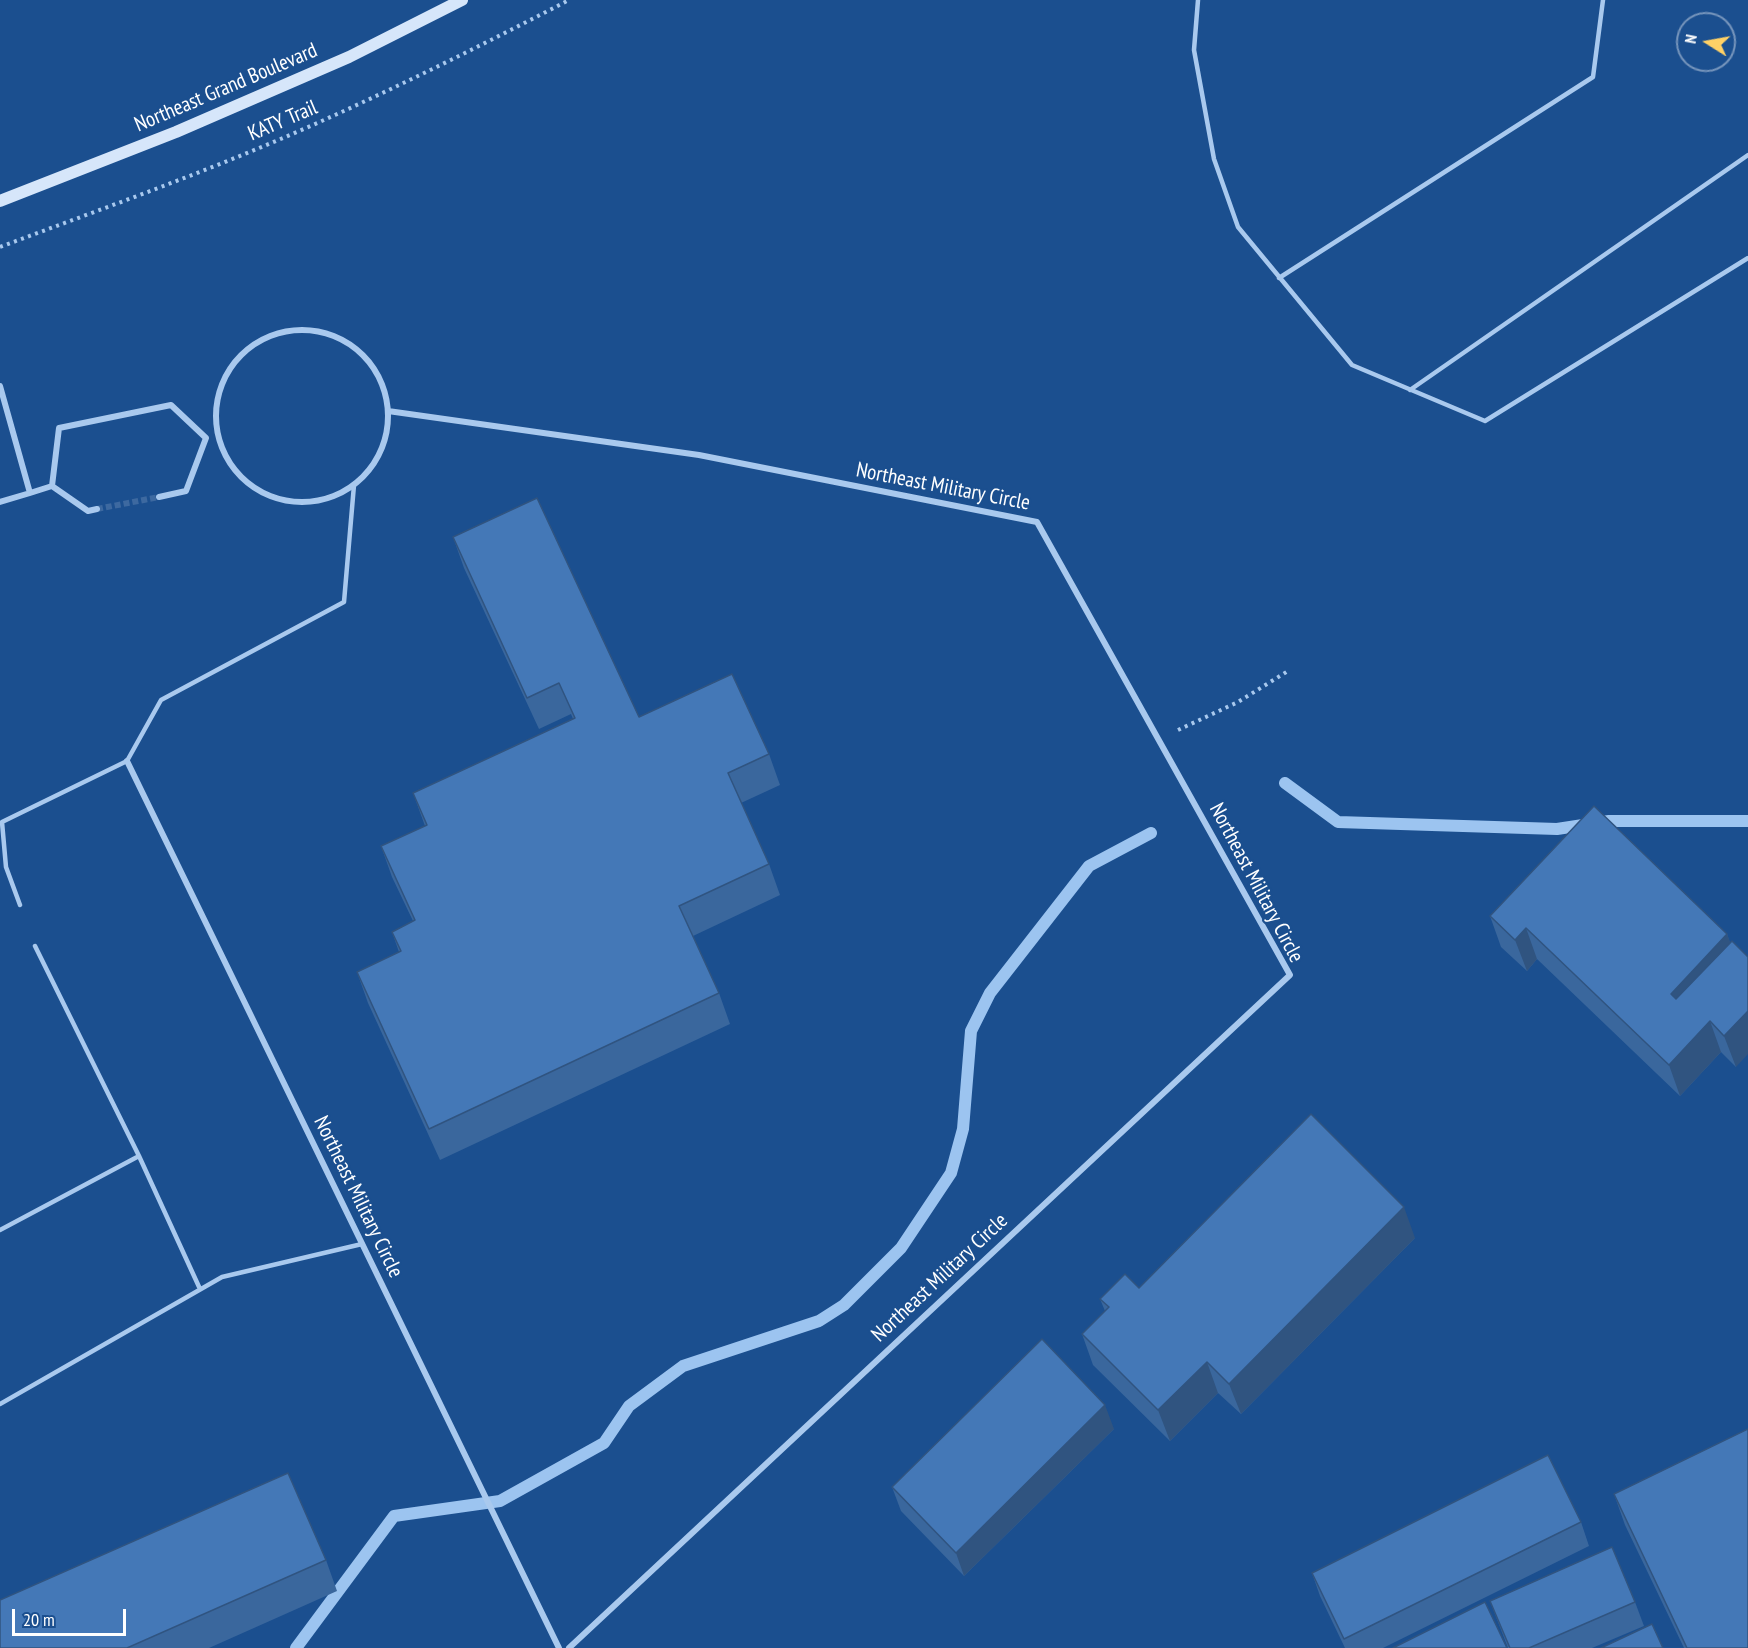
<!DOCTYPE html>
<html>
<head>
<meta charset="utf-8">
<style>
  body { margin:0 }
  #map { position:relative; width:1748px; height:1648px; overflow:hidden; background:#1b4f8f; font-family:"PT Sans Narrow",sans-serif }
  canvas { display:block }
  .north { position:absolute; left:1676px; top:12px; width:60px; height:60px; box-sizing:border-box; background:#1b4f8f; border:2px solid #7695bc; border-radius:50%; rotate:281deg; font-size:16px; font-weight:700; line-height:24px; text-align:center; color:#fff }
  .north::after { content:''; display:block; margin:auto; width:21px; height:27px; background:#ffd166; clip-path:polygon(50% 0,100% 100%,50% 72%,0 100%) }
  .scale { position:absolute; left:12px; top:1609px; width:114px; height:27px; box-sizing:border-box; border:3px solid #fff; border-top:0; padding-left:8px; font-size:18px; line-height:21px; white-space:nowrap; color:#fff; -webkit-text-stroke:4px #1b4f8f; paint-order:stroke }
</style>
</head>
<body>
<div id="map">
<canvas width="1748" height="1648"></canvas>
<div class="north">N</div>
<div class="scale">20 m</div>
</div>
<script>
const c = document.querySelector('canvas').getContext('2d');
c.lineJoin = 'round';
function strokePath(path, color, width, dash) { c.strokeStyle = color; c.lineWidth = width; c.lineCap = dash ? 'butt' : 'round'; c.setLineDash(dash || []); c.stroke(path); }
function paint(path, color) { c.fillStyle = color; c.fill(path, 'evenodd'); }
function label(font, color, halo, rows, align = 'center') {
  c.font = font + ' "PT Sans Narrow",sans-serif'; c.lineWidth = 4.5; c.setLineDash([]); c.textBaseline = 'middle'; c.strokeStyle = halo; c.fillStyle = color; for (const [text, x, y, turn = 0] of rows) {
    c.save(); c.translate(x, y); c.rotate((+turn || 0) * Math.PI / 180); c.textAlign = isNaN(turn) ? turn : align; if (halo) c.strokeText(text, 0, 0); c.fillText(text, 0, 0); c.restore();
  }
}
strokePath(new Path2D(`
  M1285,783L1338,822L1557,829L1609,821H1748
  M296,1648L394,1516L500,1501L604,1443L629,1406L683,1366L819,1321L844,1305L901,1248L951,1173L963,1129L971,1031L990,993L1089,866L1151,833`), '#9cc4f0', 12);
strokePath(new Path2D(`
  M97,509L159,497`), '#3d69a0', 6, [6, 3]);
strokePath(new Path2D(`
  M0,247C112,205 226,165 335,115C414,79 492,40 569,0
  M1178,730L1238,702L1288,671`), '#a9c9ee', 4, [3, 4.5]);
strokePath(new Path2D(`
  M1198,0L1194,50L1214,159L1238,227L1352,365L1485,421L1748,258
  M1279,278L1593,77L1603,0
  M1410,390L1748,155
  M20,905L6,867L2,822L127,761L161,700L344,602L354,485
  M35,946L139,1156
  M0,1230L139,1156L200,1289
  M0,1404L222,1277L362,1244`), '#a9c9ee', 4.5);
strokePath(new Path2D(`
  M216 416a86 86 0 1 1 172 0a86 86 0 1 1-172 0Z
  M0,386L30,493L0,502
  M388,411L699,455L1037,522L1290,975L569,1648
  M30,493L52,486
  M97,509L88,511L52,486L59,428L171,405L206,438L186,491L159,497
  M127,761L559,1648`), '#a9c9ee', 6);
strokePath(new Path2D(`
  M0,201L176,132L349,57L462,0`), '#d6e6fa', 12);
paint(new Path2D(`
  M453,537L639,717L769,754L780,785L741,803L769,864L780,895L693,936L719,993L730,1024L440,1160L368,1003L357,972L399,952L392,932L413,921L392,877L381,846L425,826L413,793L573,719L571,714L539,729L464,568Z
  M1490,916L1727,934L1730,943L1736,1067L1721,1052L1680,1096L1537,959L1527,971L1501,947Z
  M1415,1238L1241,1414L1218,1393L1170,1441L1093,1365L1082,1334L1105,1311L1100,1299L1139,1288Z
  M1114,1429L964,1576L901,1511L892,1487Z
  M1614,1494L1748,1648H1684L1625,1525Z
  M1581,1522L1589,1546L1383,1648H1345L1320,1596L1312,1573Z
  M326,1560L337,1591L209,1648H0Z
  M1490,1601L1635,1602L1644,1626L1592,1648H1508Z`), '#3a679d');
paint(new Path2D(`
  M1526,928L1537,959L1527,971L1515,940Z
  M1727,934L1739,965L1682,1025L1671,994Z
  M1748,1011V1054L1736,1067L1724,1036Z
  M1710,1021L1721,1052L1680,1096L1669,1065Z
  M1404,1207L1415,1238L1241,1414L1229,1384Z
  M1207,1362L1218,1393L1170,1441L1158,1410Z
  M1105,1405L1114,1429L964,1576L956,1553Z`), '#305480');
const building = new Path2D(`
  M537,498L639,717L732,674L769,754L728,773L769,864L679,906L719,993L429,1129L357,972L401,951L392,932L415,920L381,846L427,825L413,793L575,718L559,683L527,698L453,537Z
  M1594,806L1727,934L1671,994L1676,999L1732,941L1748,957V1011L1724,1036L1710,1021L1669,1065L1526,928L1515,940L1490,916Z
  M1311,1114L1404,1207L1229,1384L1207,1362L1158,1410L1082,1334L1109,1307L1100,1299L1125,1274L1139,1288Z
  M1042,1339L1105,1405L956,1553L892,1487Z
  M1748,1429V1648H1687L1614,1494Z
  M1548,1455L1581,1522L1344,1639L1312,1573Z
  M288,1473L326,1560L127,1648H0V1600Z
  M1612,1547L1635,1602L1529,1648H1510L1490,1601Z
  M1485,1602L1507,1648H1393Z
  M1652,1624L1663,1648H1601Z`);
paint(building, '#4478b7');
strokePath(building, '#305480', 1.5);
label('21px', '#fff', '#1b4f8f', [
  ["Northeast Grand Boulevard",226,88,-23],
  ["KATY Trail",283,121,-23],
  ["Northeast Military Circle",943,487,11],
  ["Northeast Military Circle",1256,883,62],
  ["Northeast Military Circle",358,1197,64],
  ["Northeast Military Circle",940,1278,-43]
]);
</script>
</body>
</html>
